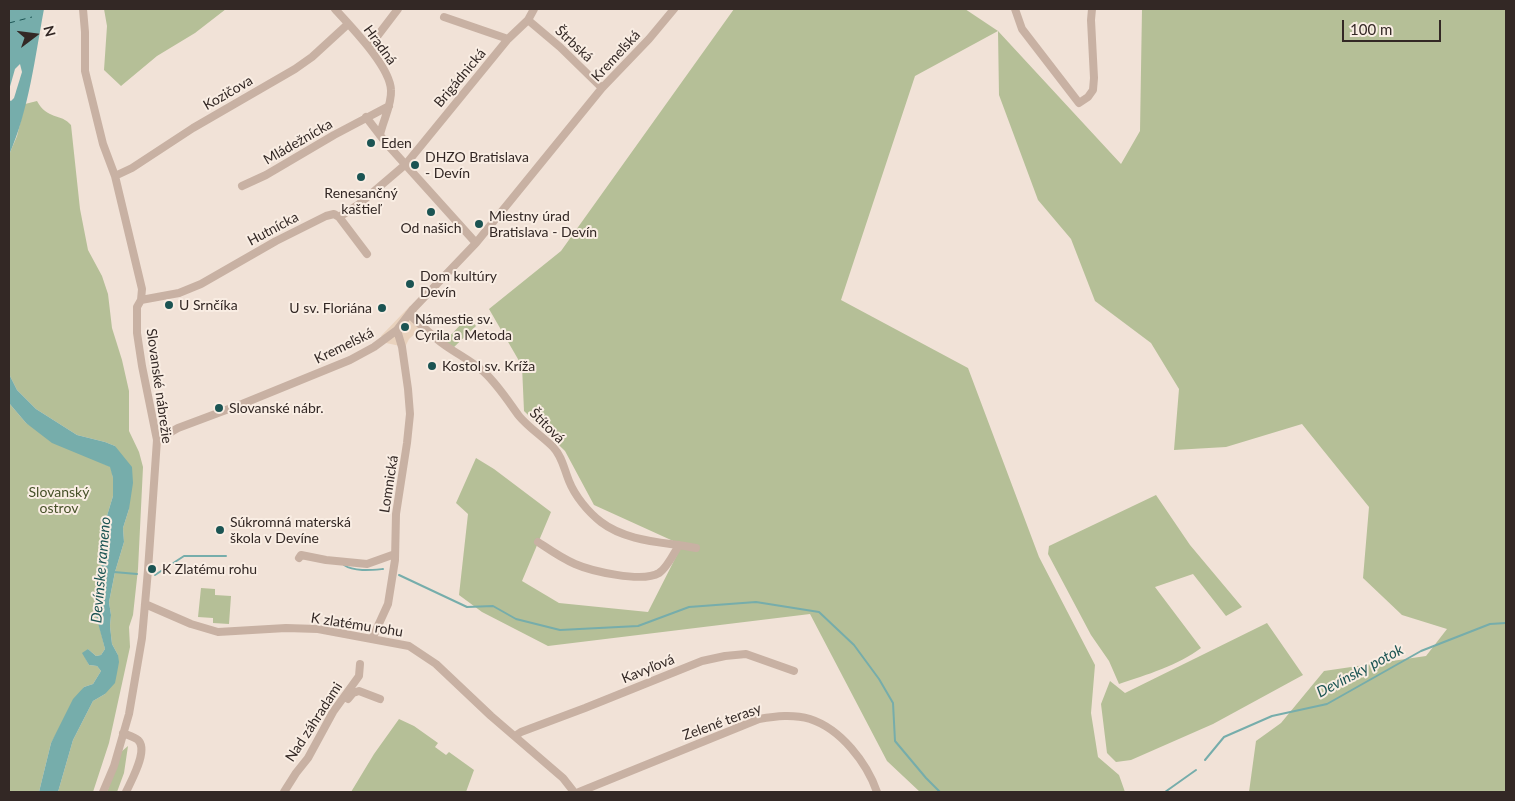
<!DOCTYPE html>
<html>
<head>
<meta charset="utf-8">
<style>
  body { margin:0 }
  #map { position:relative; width:1515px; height:801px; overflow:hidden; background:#f1e2d7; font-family:Lato,sans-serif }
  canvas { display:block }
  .frame { position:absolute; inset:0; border:10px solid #332825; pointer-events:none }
  .north { position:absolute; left:10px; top:10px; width:50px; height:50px; -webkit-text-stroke:4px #f9ede3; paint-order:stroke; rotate:75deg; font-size:14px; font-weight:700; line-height:20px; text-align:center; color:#332825 }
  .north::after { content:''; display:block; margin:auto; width:18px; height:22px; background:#332825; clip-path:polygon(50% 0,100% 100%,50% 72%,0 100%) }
  .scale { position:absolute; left:1342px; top:20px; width:99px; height:22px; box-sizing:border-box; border:2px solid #332825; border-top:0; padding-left:6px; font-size:15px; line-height:18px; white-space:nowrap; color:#332825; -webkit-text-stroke:4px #f9ede3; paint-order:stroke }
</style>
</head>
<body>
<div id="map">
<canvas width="1515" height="801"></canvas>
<div class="frame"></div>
<div class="north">N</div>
<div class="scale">100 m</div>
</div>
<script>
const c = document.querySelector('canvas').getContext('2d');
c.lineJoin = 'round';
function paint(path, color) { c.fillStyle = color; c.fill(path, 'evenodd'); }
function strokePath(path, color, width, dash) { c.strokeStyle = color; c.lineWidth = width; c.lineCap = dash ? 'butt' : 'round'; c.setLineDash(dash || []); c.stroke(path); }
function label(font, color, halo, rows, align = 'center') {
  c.font = font + ' Lato,sans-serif'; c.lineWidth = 4; c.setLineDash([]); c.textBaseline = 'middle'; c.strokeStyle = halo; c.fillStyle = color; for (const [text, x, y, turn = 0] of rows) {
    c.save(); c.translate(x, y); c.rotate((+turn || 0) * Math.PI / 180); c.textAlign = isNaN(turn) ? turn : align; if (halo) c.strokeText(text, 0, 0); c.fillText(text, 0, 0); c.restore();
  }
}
paint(new Path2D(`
  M104,9H226L195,33L157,56L121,86L104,70L107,26Z
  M734,9H965L998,31L1121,164L1140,131L1142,9H1506V792H1249L1256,741L1281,723L1324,671L1426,656L1447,629L1402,615L1363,578L1369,507L1302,424L1226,447L1174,450L1179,389L1151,343L1095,301L1071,239L1038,200L999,95L998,31L915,76L841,300L968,368L1039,557L1095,665L1091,713L1098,757L1119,775L1125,792H920L887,761L810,614L548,646L482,612L459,595L468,514L456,503L476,458L494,469L551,512L522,581L559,603L648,612L682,545L594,505L565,451L524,411L522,366L489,309L561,251Z
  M37,101C47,120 61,113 71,125L80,209L88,250L102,276L108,294L112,328L122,360L129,391V431L139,452L143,467L138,569L133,615L129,627L130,647L109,743L93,792H58L73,740L93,701L105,694L118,655L112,644L110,626L111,615L109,602L115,572L124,542L123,528L129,509L115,446L105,442L77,435L36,409L17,390L9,374V155L17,136L25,104Z
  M469,318L476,326L453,348L444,342L464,321L465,322Z
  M9,403L26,423L84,455L111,467L113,478V496L106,519L110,544L100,569L97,605L95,608L105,649L101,655L96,656L88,649L85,657L89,665L97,666L101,671L93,684L84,687L51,743L39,792H9Z
  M1156,495L1190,545L1242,607L1226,616L1193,574L1155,587L1201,648C1179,665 1146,675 1119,684L1109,661L1091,635L1048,554L1049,546Z
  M201,588L215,589V595L231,596L229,624L213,623V618L198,617Z
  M1267,623L1303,675L1213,724L1131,760L1116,762L1107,753L1101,704L1110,681L1125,693Z
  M399,719L414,726L438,743L435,747L446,755L449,752L474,770L466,792H351L374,754Z
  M128,746L124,773L117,792H107L121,752Z`), '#b5bf97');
paint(new Path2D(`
  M410,306L417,312L421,331H418L409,339L405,347L386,343L381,336Z`), '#e9d2bd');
paint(new Path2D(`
  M9,9H44C35,57 29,110 9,155Z
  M9,374L17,390L36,409L77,435L105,442L115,446L132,467L133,483L129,509L123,528L124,542L115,572L109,602L111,615L110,626L112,644L118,655L119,662L117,673L115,683L105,694L93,701L73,740L58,792H39L51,743L73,699L84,687L93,684L101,671L97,666L89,665L82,653L88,649L96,656L101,655L105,649L94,608L97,605L100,569L110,544L106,519L113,496V478L110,467L52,443L26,423L9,403Z`), '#76adab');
paint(new Path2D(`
  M20,64L22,72L14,98L11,101L9,100V90L15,69Z`), '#f1e2d7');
strokePath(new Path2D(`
  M344,565C354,572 372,570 383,569
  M114,572L137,574
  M155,575L184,556H226
  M399,575L467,607L493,606L516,619L560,630L638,626L689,607L756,602L819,612L854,645L879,679L893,703L895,741L926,778L940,792
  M1205,760L1224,737L1272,716L1327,704L1421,651L1490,624L1506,623
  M1165,792L1196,770`), '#76adab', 2);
strokePath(new Path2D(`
  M9,23L32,17`), '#1b5453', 1, [6, 5]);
strokePath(new Path2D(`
  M83,9L85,32V71L103,144L115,176L142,289L141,300L137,307V333L142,366L157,440L148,570L142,638L129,714L114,766L103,792
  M335,9C351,27 390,66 391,90C392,105 383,120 380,135
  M1015,9L1022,29L1079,103L1088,97L1093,90L1094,78L1091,20L1092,9
  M444,17L508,39
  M528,20L560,47L602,88
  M369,47L398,9
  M366,117L386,143L476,243
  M115,176L132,168L193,128L295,69L312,57L348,24
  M242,186L266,175L334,135L389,106
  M339,217L358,205L406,164L508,39L528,20L534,9
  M339,217L367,254
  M141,300L179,293L201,284L276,241L326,216L334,214L339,217
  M409,314C421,325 433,337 446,346C459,355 473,362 484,372C498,385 508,401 519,416C529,428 542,436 553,447C562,456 564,469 569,481C575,496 588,512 601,522C627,542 665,542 696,548
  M157,440L178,428L242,404L350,360L374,347L397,330L413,309L476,243L602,88L649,39L674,9
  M538,542C550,550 561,558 575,564C591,571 642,583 659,573C667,568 674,553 679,545
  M299,558L301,555L326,560L367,564L395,554
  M145,604L191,624L218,632L286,628L318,629L409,646L436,664L491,716L563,778L574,792
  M372,639L388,604L395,560L396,514L407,443L410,414L408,389L402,347L397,330
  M348,699L353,693L359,691L380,699
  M123,733C128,735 135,737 138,740C149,750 131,781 126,792
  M515,736L521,732L585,708L702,661L725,656L746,654L794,671
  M284,792L296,773L308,758L333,712L359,676L360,664
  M579,792L759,719C776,716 793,714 810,719C841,729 867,763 877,792`), '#c8b1a3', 8);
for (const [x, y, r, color] of [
  [371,143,5,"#1b5453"],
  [415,165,5,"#1b5453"],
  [361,177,5,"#1b5453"],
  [431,212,5,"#1b5453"],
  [479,224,5,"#1b5453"],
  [410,284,5,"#1b5453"],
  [169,305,5,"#1b5453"],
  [382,308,5,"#1b5453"],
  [405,327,5,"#1b5453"],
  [432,366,5,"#1b5453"],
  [219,408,5,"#1b5453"],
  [220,530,5,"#1b5453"],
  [152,569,5,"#1b5453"]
]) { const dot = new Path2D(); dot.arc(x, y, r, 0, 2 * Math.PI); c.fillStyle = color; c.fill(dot); strokePath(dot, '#f9ede3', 2); }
label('14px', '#332825', '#f9ede3', [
  ["Štrbská",574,44,43],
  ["Hradná",380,45,54],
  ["Kremeľská",616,56,-47],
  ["Brigádnická",460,78,-50],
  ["Kozičova",228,93,-30],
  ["Mládežnícka",298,142,-30],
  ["Hutnícka",273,229,-28],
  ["Kremeľská",344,346,-26],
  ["Slovanské nábrežie",159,386,82],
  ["Štítová",547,426,45],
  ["Lomnická",389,484,-81],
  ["K zlatému rohu",357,625,9],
  ["Kavyľová",648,669,-22],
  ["Nad záhradami",314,722,-57],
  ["Zelené terasy",722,722,-20]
]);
label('14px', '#332825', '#f9ede3', [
  ["Eden",381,143],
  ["DHZO Bratislava",425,157],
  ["- Devín",425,173],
  ["Renesančný",361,193,"center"],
  ["kaštieľ",361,209,"center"],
  ["Miestny úrad",489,216],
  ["Bratislava - Devín",489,232],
  ["Od našich",431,228,"center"],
  ["Dom kultúry",420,276],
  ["Devín",420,292],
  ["U Srnčíka",179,305],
  ["U sv. Floriána",372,308,"right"],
  ["Námestie sv.",415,319],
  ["Cyrila a Metoda",415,335],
  ["Kostol sv. Kríža",442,366],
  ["Slovanské nábr.",229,408],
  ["Súkromná materská",230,522],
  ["škola v Devíne",230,538],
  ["K Zlatému rohu",162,569]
], 'left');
label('14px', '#465129', '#f9ede3', [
  ["Slovanský",59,492],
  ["ostrov",59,508]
]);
label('italic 15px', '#1b5453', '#f9ede3', [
  ["Devínske rameno",101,570,-85],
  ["Devínsky potok",1360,671,-28]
]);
</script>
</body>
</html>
